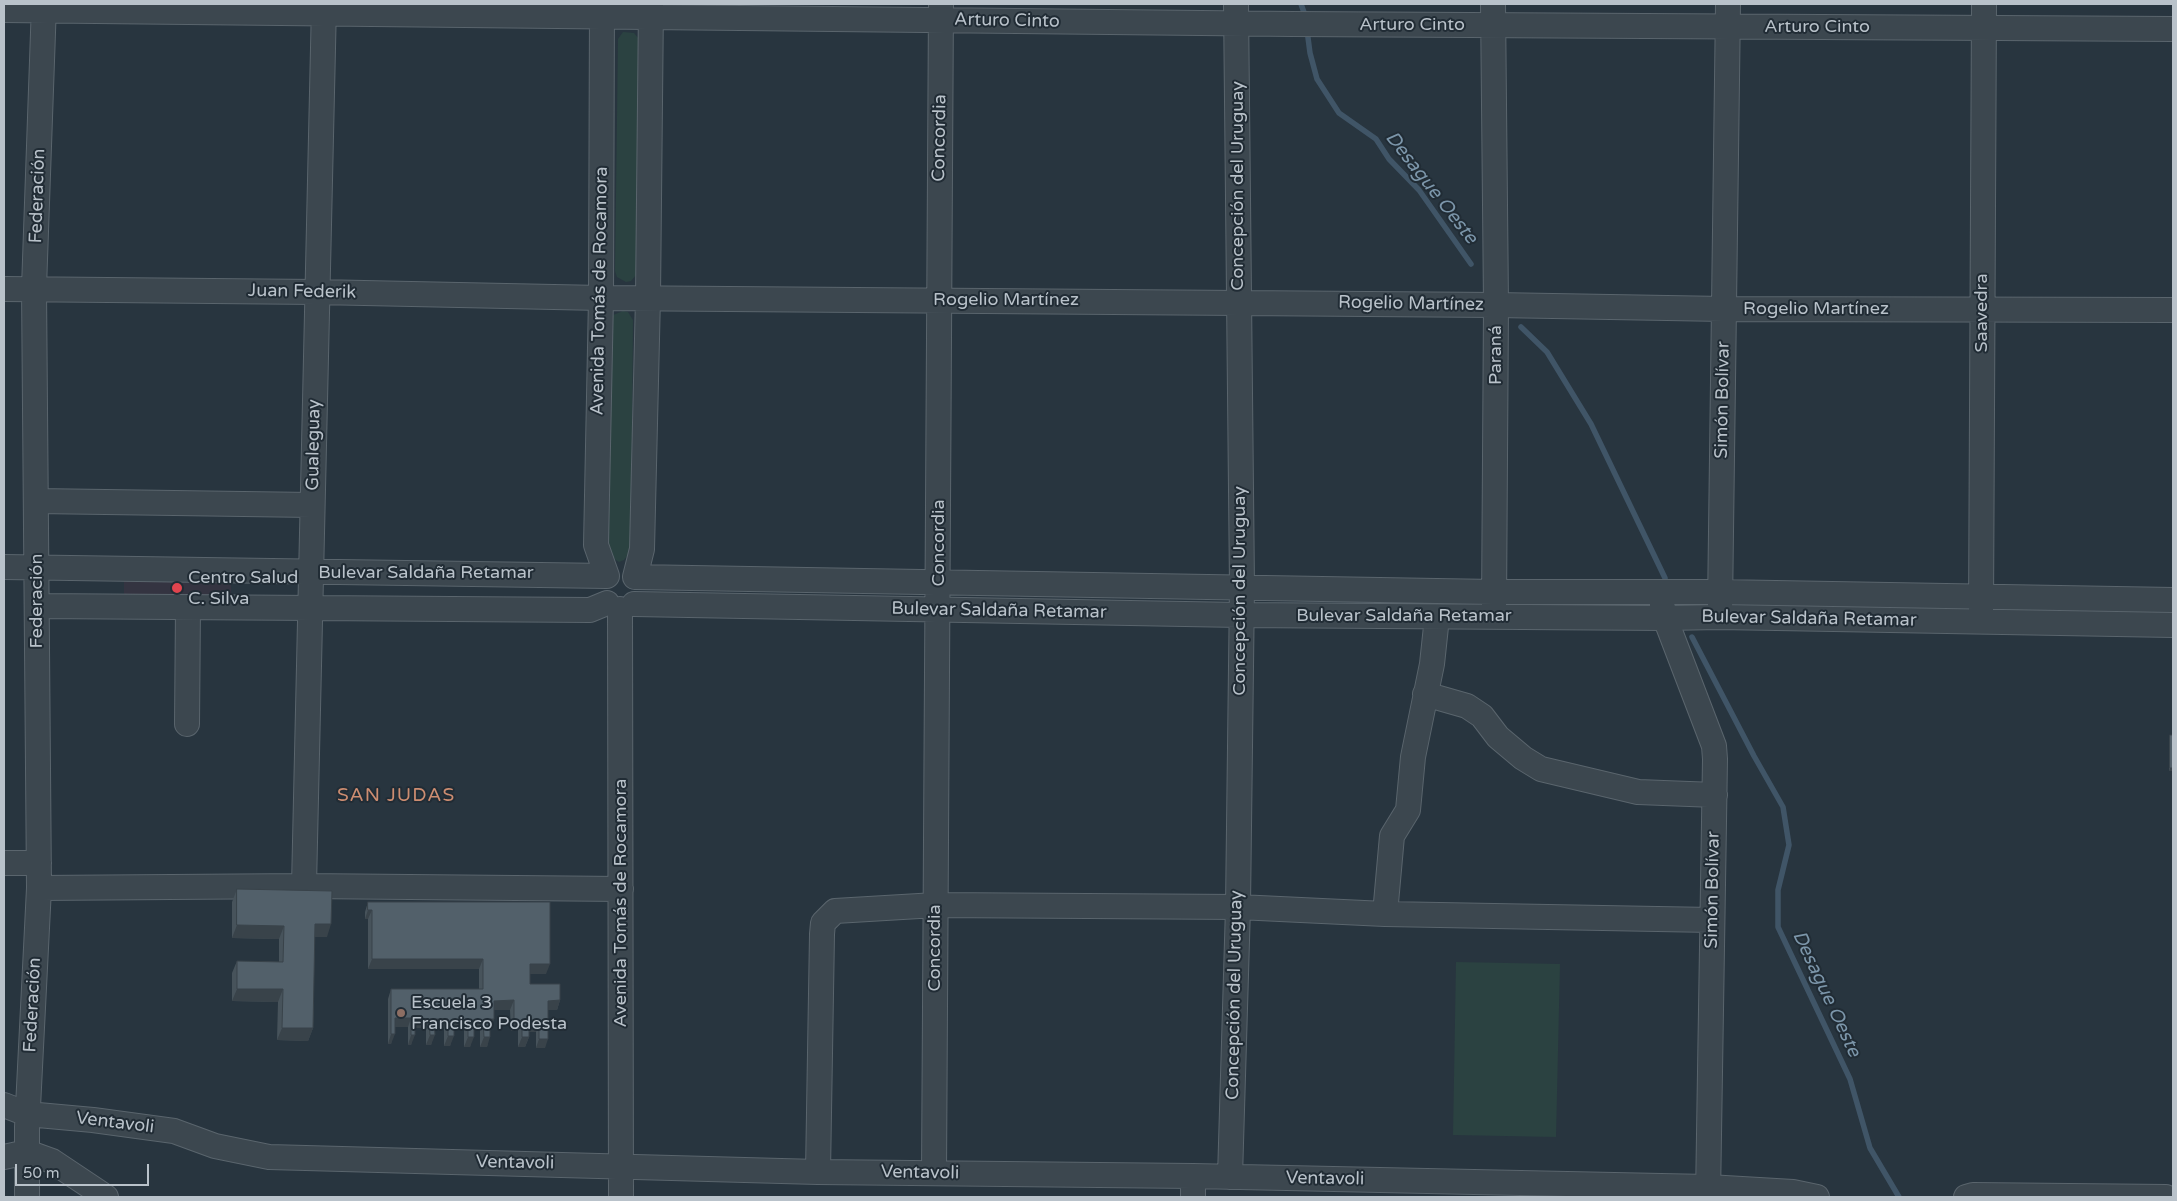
<!DOCTYPE html>
<html>
<head>
<meta charset="utf-8">
<style>
  body { margin:0 }
  #map { position:relative; width:2177px; height:1201px; overflow:hidden; background:#28353f; font-family:"Varela Round",sans-serif }
  canvas { display:block }
  .frame { position:absolute; inset:0; border:5px solid #b9c2ca; pointer-events:none }
  .scale { position:absolute; left:15px; top:1164px; width:134px; height:22px; box-sizing:border-box; border:2px solid #b9c2ca; border-top:0; padding-left:6px; font-size:15px; line-height:18px; white-space:nowrap; color:#b9c2ca; -webkit-text-stroke:4px #212c35; paint-order:stroke }
</style>
</head>
<body>
<div id="map">
<canvas width="2177" height="1201"></canvas>
<div class="frame"></div>
<div class="scale">50 m</div>
</div>
<script>
const c = document.querySelector('canvas').getContext('2d');
c.lineJoin = 'round';
function paint(path, color) { c.fillStyle = color; c.fill(path, 'evenodd'); }
function strokePath(path, color, width, dash) { c.strokeStyle = color; c.lineWidth = width; c.lineCap = dash ? 'butt' : 'round'; c.setLineDash(dash || []); c.stroke(path); }
function label(font, color, halo, rows, align = 'center') {
  c.font = font + ' "Varela Round",sans-serif'; c.lineWidth = 4; c.setLineDash([]); c.textBaseline = 'middle'; c.strokeStyle = halo; c.fillStyle = color; for (const [text, x, y, turn = 0] of rows) {
    c.save(); c.translate(x, y); c.rotate((+turn || 0) * Math.PI / 180); c.textAlign = isNaN(turn) ? turn : align; if (halo) c.strokeText(text, 0, 0); c.fillText(text, 0, 0); c.restore();
  }
}
paint(new Path2D(`
  M124,573L231,576V601L124,600Z`), '#343441');
paint(new Path2D(`
  M623,32L634,33L640,40L637,274L631,281L626,282L617,277L615,271L618,39Z
  M623,311L628,312L633,320L631,551L624,560L619,562L611,557L608,550L611,319L613,315Z
  M1456,962L1560,964L1556,1137L1453,1135Z`), '#2b4241');
strokePath(new Path2D(`
  M1301,4L1306,18
  M1307,30L1310,53L1317,79L1339,113L1376,139L1389,159L1419,190L1471,264
  M1521,327L1547,352L1591,424L1665,578
  M1692,637L1754,756L1783,807L1789,845L1778,890V927L1850,1079L1870,1148L1899,1197`), '#405567', 5.5);
const minor = new Path2D(`
  M651,4L648,297L642,549L635,577L1494,592H1719L2173,600
  M1493,4L1496,305L1494,608
  M4,10L1293,24L2173,29
  M4,289L317,292L601,298L1496,305L1724,309L2173,310
  M37,501L312,505
  M4,567L607,576L596,545L601,298L602,4
  M634,604L1240,615L1665,618L1720,617L2173,625
  M1662,604L1665,618L1714,746L1715,759L1708,1197
  M37,606L590,610L607,603
  M1720,607L1728,4
  M620,609L621,1197
  M1981,612L1984,4
  M1425,694L1467,706L1482,716L1498,737L1523,758L1541,769L1638,792L1715,795
  M187,724L188,607
  M4,863H39
  M304,886L324,4
  M39,888L304,886L621,889
  M1385,914L1392,836L1408,810L1413,757L1432,664L1437,617
  M4,1105L27,1114L93,1120L174,1131L215,1146L269,1157L818,1172L1193,1176L1708,1187L1793,1192L1817,1197
  M4,1157L27,1152L52,1161L106,1197
  M818,1172L822,934L823,923L835,911L936,905L1238,907L1385,914L1712,920
  M934,1173L941,4
  M1230,1177L1238,907L1242,587L1236,4
  M27,1197V1127L39,888L34,288L44,4
  M1193,1197V1176
  M1966,1197L1973,1195L2166,1197`);
strokePath(minor, '#5a656d', 26);
strokePath(minor, '#3c474f', 24);
paint(new Path2D(`
  M2170,735L2173,771H2169V738Z
  M237,889L327,937H314L313,1028L308,1041L277,1040L278,1002L232,1001V973L237,961L279,962V939L232,938V902Z
  M368,902L546,974H530V984L560,1000L557,1010H548L545,1048H536V1032H529V1037L525,1047H518V1030L511,1031L510,1010H494L487,1047H480V1030H474L470,1047H464V1030H454L450,1046H444V1028L435,1029L431,1045H426V1028H415L411,1045H408V1027H395L391,1044H388V999L391,989H479V969H368V919H365V912Z`), '#47535b');
paint(new Path2D(`
  M2170,768H2173V771H2169Z
  M368,910H372L368,919H365Z
  M315,924H331L327,937H310Z
  M237,925L284,926L279,939L232,938Z
  M372,959H483L479,969H368Z
  M530,964H550L546,974H526Z
  M237,989H283L278,1002L232,1001Z
  M514,1000L510,1010H491L494,1001Z
  M560,1000L557,1010H545L548,1001Z
  M395,1018H411L408,1027H391Z
  M415,1019H429L426,1028H411Z
  M434,1019H448L444,1028L431,1029Z
  M490,1019H494L491,1029H486Z
  M454,1020H468L464,1030H450Z
  M474,1021H483L480,1030H470Z
  M514,1021H522L518,1030L511,1031Z
  M529,1023H539L536,1032H525Z
  M282,1028H313L308,1041L277,1040Z
  M391,1034H395L391,1044H388Z
  M411,1035H415L411,1045H408Z
  M430,1035H435L431,1045H426Z
  M448,1036H454L450,1046H444Z
  M468,1037H474L470,1047H464Z
  M484,1037H490L487,1047H480Z
  M522,1037H529L525,1047H518Z
  M539,1039H548L545,1048H536Z`), '#39434a');
const building = new Path2D(`
  M2170,735H2173V768H2170Z
  M237,889L332,891L331,924H315L313,1028H282L283,989H237V961L283,962L284,926L237,925Z
  M368,902H550V964H530V984H560V1000L548,1001V1039H539V1023H529V1037H522V1021H514V1000L494,1001V1019H490V1037H484L483,1021H474V1037H468V1020H454V1036H448V1019H434L435,1035H430L429,1019H415V1035H411V1018H395V1034H391V989H483V959H372V910H368Z`);
paint(building, '#52606a');
strokePath(building, '#39434a', 1);
for (const [x, y, r, color] of [
  [177,588,6,"#e0444e"],
  [401,1013,5,"#8d6e63"]
]) { const dot = new Path2D(); dot.arc(x, y, r, 0, 2 * Math.PI); c.fillStyle = color; c.fill(dot); strokePath(dot, '#212c35', 2); }
label('18px', '#b9c2ca', '#212c35', [
  ["Arturo Cinto",1007,21,1],
  ["Arturo Cinto",1412,25],
  ["Arturo Cinto",1817,27],
  ["Concordia",940,138,-89],
  ["Concepción del Uruguay",1238,186,-90],
  ["Federación",38,196,-88],
  ["Avenida Tomás de Rocamora",600,291,-89],
  ["Juan Federik",302,292,1],
  ["Rogelio Martínez",1006,300],
  ["Rogelio Martínez",1411,304,1],
  ["Rogelio Martínez",1816,309],
  ["Saavedra",1982,313,-90],
  ["Paraná",1496,355,-90],
  ["Simón Bolívar",1723,400,-89],
  ["Gualeguay",314,445,-89],
  ["Concordia",939,543,-90],
  ["Bulevar Saldaña Retamar",426,573],
  ["Concepción del Uruguay",1240,591,-90],
  ["Federación",37,601,-90],
  ["Bulevar Saldaña Retamar",999,611,1],
  ["Bulevar Saldaña Retamar",1404,616],
  ["Bulevar Saldaña Retamar",1809,619,1],
  ["Simón Bolívar",1713,890,-89],
  ["Avenida Tomás de Rocamora",621,903,-90],
  ["Concordia",935,948,-90],
  ["Concepción del Uruguay",1235,995,-89],
  ["Federación",33,1005,-87],
  ["Ventavoli",115,1123,7],
  ["Ventavoli",515,1163,1],
  ["Ventavoli",920,1173,1],
  ["Ventavoli",1325,1179,1]
]);
label('18px', '#b9c2ca', '#212c35', [
  ["Centro Salud",188,578],
  ["C. Silva",188,599],
  ["Escuela 3",411,1003],
  ["Francisco Podesta",411,1024]
], 'left');
label('italic 19px', '#7c96aa', '#212c35', [
  ["Desague Oeste",1431,188,52],
  ["Desague Oeste",1826,994,65]
]);
c.letterSpacing = '1px';
label('19px', '#cd8d71', '#212c35', [
  ["SAN JUDAS",396,796]
]);
c.letterSpacing = '0px';
</script>
</body>
</html>
